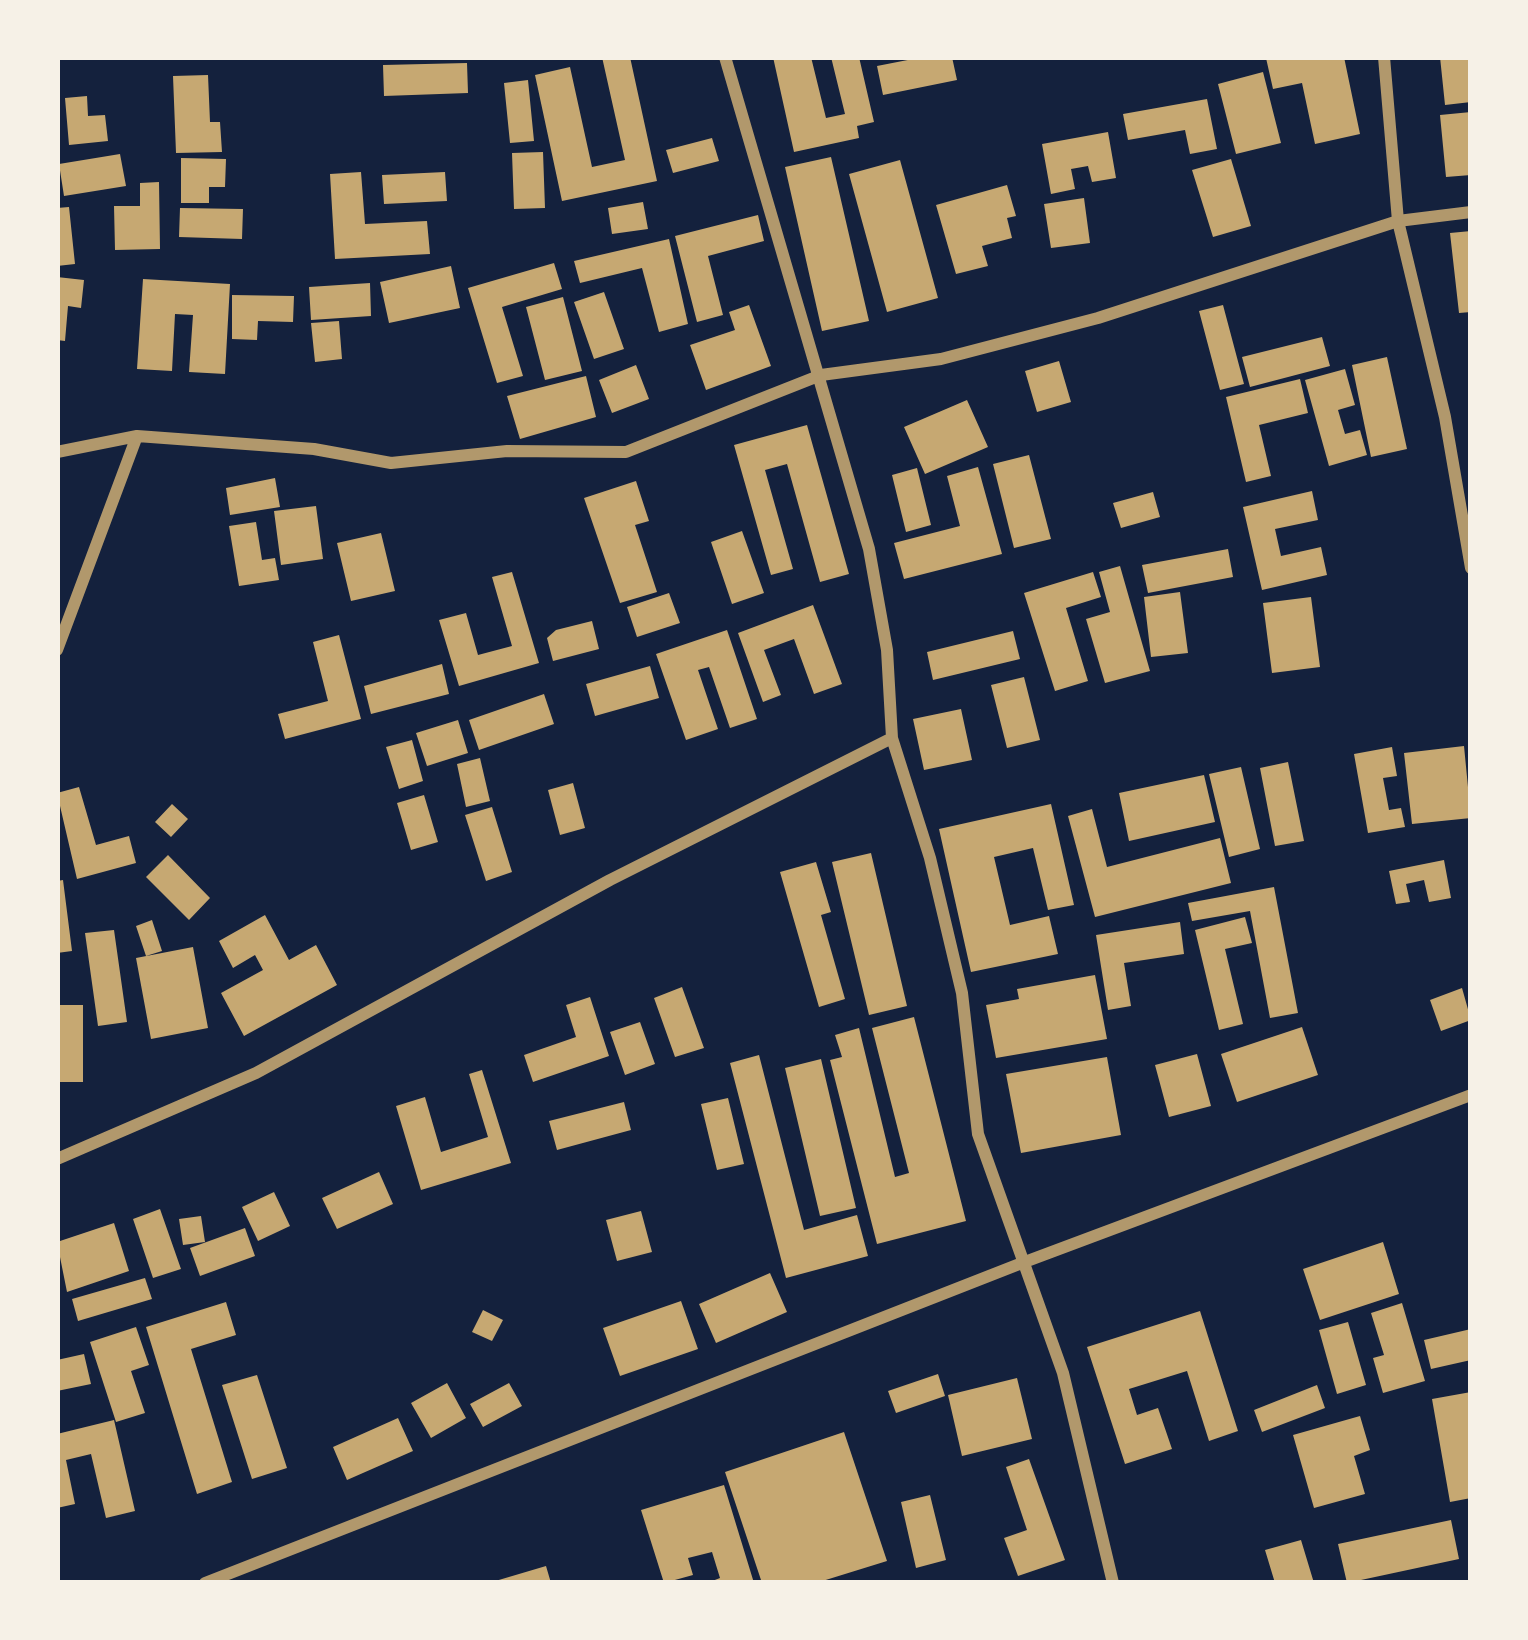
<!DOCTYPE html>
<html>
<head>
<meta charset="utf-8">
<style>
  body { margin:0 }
  #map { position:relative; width:1528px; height:1640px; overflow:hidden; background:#14213d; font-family:Cabin,sans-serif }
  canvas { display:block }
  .frame { position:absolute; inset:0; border:60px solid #f6f1e7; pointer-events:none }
</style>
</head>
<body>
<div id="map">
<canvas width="1528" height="1640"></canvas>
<div class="frame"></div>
</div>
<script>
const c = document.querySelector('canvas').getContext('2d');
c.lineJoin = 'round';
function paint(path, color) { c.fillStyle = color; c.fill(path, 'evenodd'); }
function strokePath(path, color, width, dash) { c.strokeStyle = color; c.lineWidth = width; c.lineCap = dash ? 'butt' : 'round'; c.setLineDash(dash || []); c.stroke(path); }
paint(new Path2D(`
  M602,57H630L657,181L562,201L535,75L570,67L592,167L625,160Z
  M773,57H811L826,118L845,114L831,57H859L874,122L857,126L859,138L794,152Z
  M923,57H952L957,80L883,95L877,66Z
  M1344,57L1360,134L1315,144L1302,83L1273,89L1266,58Z
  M1440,57H1471V102L1445,105Z
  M467,63L468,93L384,96L383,65Z
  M1263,72L1281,143L1236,154L1218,84Z
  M208,75L210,122H220L222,152L176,153L173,76Z
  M528,80L534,141L510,143L504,83Z
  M87,96L88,116L105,115L108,141L69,145L65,98Z
  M1207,99L1217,149L1190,154L1185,130L1128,140L1123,114Z
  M1471,112V175L1446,177L1440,115Z
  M1108,132L1116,178L1092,182L1088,166L1071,169L1075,189L1051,194L1042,144Z
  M712,138L719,161L673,173L666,150Z
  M543,152L545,208L514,209L512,153Z
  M120,154L126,186L64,196L59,164Z
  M831,157L869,321L822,331L785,167Z
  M181,158L226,159L225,187H209V203H181Z
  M1231,159L1251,226L1213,237L1192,170Z
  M900,160L938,298L887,312L849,174Z
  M361,172L365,224L427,221L430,254L335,259L330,174Z
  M445,172L447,201L384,204L382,175Z
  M159,182L160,249L115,250L114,206H140V183Z
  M1007,185L1016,216L1007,218L1012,238L982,246L988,266L956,274L936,205Z
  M1084,198L1090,243L1051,248L1044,204Z
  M643,202L648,229L612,234L608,208Z
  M69,207L75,264L57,266V208Z
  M180,208L243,209L242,239L179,237Z
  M758,215L764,241L708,256L723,315L697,322L675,236Z
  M1471,231V312L1459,313L1450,233Z
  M669,239L688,324L659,332L642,268L580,283L574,261Z
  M554,263L562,289L502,307L523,376L497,383L468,288Z
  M451,266L460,308L389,323L380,282Z
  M57,277L84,280L81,308L68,306L65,341L57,340Z
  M143,279L230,284L225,374L189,372L193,315L175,314L172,371L137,369Z
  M370,283L371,316L311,320L309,287Z
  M604,292L624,349L594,359L574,302Z
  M232,295L294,296L293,322L258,321L257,340L232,339Z
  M563,297L582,371L545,380L526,307Z
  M749,305L771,366L706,390L690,345L735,330L729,312Z
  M1223,305L1244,384L1220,390L1199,311Z
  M339,321L342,359L315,362L311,323Z
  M1322,337L1330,366L1250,387L1242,357Z
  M1387,357L1407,449L1371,457L1352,365Z
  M1059,361L1071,402L1037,412L1025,371Z
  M636,365L649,399L612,413L599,380Z
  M1345,369L1355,405L1338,410L1345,434L1360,430L1367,455L1329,466L1305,380Z
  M586,376L596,417L520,439L507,396Z
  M1300,379L1308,413L1259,425L1271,476L1246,482L1226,397Z
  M967,400L988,447L925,474L904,427Z
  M807,425L849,574L820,582L787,464L765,470L793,569L771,575L734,445Z
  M1029,455L1051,539L1014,548L993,464Z
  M978,467L1002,554L904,579L894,543L960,526L947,476Z
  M917,468L931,525L906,532L892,475Z
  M275,478L280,507L230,515L226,488Z
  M636,481L649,521L635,525L657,592L620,603L584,498Z
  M1312,491L1318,520L1275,529L1281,556L1321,547L1327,575L1262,590L1243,507Z
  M1153,492L1160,517L1121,528L1113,503Z
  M316,506L323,559L281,565L274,511Z
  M256,522L262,560L275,558L279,580L239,586L229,526Z
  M742,531L764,593L732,604L711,542Z
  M381,533L395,591L351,601L337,543Z
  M1228,549L1233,577L1148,593L1142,565Z
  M1120,566L1150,671L1105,683L1086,619L1110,612L1099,572Z
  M512,572L539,663L459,686L439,620L466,613L478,655L512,646L492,577Z
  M1093,572L1101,597L1066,608L1088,681L1055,691L1024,593Z
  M1180,592L1188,653L1151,657L1144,597Z
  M669,593L680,623L637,637L627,607Z
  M1311,597L1320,667L1272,673L1263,603Z
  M813,605L842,684L814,694L794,639L764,650L781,695L763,702L738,633Z
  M592,621L599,649L553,661L547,638L556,630Z
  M727,630L757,719L730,728L709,667L698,670L718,729L686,740L656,654Z
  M1013,631L1020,659L933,680L927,652Z
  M339,635L361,719L285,739L278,714L328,701L313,642Z
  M442,664L449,694L371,714L364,686Z
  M650,666L659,698L595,716L586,684Z
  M1024,677L1040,740L1007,748L991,685Z
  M544,694L554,724L479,750L469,720Z
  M961,709L972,760L924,770L913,719Z
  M458,720L468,753L427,766L416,733Z
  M412,740L423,781L399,789L386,747Z
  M1464,746L1471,818L1412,824L1404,753Z
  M1392,747L1397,776L1383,778L1389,810L1401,808L1405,827L1368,833L1354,754Z
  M480,758L490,801L466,807L457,764Z
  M1288,762L1304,841L1275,846L1260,768Z
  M1241,767L1260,849L1229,857L1209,774Z
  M1204,775L1215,822L1129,841L1119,793Z
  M573,783L585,828L560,835L548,790Z
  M79,787L96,845L129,836L136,863L77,879L57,793Z
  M424,795L438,842L411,850L397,803Z
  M172,804L188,819L171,837L155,822Z
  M1051,804L1074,905L1048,910L1033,848L994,857L1010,925L1049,916L1058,954L971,972L939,829Z
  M492,807L512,872L486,881L465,815Z
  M1092,809L1107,867L1220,838L1231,883L1095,917L1068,816Z
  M871,853L907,1006L869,1015L832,862Z
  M168,855L210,898L189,920L146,877Z
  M1444,860L1451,898L1429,902L1424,880L1406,884L1410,902L1396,904L1389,871Z
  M816,862L831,912L821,915L845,999L819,1007L780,872Z
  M63,880L72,951L57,953V881Z
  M1274,887L1298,1013L1270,1018L1250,911L1192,921L1188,903Z
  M265,915L289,960L316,945L337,985L244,1036L221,993L263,970L255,955L233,968L219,941Z
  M1245,917L1252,943L1225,949L1243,1024L1219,1030L1195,930Z
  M152,920L162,951L146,956L136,926Z
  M1180,922L1184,954L1124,963L1131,1006L1108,1010L1096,935Z
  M114,930L127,1022L98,1026L85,933Z
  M193,947L208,1028L151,1039L136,958Z
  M1095,975L1107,1039L996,1058L986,1005L1019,999L1017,989Z
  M682,987L704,1048L675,1057L654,998Z
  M1462,988L1471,1020L1441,1031L1430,1000Z
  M590,997L609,1056L533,1082L524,1055L576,1037L566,1005Z
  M57,1005H83V1082H57Z
  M914,1017L966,1221L877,1244L830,1060L842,1057L835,1035L859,1028L895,1177L909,1173L872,1028Z
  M640,1022L655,1064L625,1075L610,1032Z
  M1302,1027L1318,1075L1237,1102L1221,1054Z
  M1197,1054L1211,1106L1169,1117L1155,1065Z
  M759,1055L804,1230L857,1215L868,1256L786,1278L730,1063Z
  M1107,1057L1121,1135L1021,1153L1006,1074Z
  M821,1059L856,1208L820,1216L785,1068Z
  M482,1070L511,1163L421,1190L396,1106L425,1097L441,1152L488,1137L469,1074Z
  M728,1098L744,1164L717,1170L701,1104Z
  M624,1102L631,1130L557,1150L549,1121Z
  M379,1172L393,1204L337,1229L322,1198Z
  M274,1192L290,1226L258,1241L242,1207Z
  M160,1209L181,1269L153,1278L133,1219Z
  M641,1211L652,1252L617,1261L606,1220Z
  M201,1216L205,1242L183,1245L179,1219Z
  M114,1223L129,1271L67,1292L57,1242Z
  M245,1228L255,1256L200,1276L190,1248Z
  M1383,1242L1399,1294L1320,1320L1303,1269Z
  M770,1273L787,1312L716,1343L699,1304Z
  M145,1278L152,1299L78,1321L72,1299Z
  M681,1301L698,1349L620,1376L603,1328Z
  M226,1302L236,1335L191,1349L232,1482L197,1494L146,1327Z
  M1402,1303L1425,1381L1383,1393L1373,1358L1384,1355L1371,1313Z
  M483,1310L503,1320L492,1341L472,1332Z
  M1200,1311L1238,1431L1209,1441L1187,1371L1129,1389L1137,1415L1158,1408L1172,1449L1125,1464L1087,1347Z
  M1348,1322L1366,1385L1337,1394L1319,1330Z
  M136,1327L149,1365L131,1371L145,1413L116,1422L90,1342Z
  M1471,1329V1360L1431,1369L1424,1340Z
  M84,1354L91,1384L57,1391V1360Z
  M938,1374L945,1396L896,1413L888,1391Z
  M257,1375L287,1468L252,1479L222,1385Z
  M1017,1378L1032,1439L962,1456L948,1395Z
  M447,1383L466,1418L431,1438L411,1403Z
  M509,1383L522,1406L483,1427L470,1404Z
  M1317,1385L1325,1408L1262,1432L1254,1410Z
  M1471,1392V1498L1450,1502L1432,1399Z
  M1360,1416L1370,1450L1354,1456L1365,1494L1314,1508L1293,1435Z
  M398,1418L413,1451L347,1480L333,1447Z
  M114,1420L135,1511L106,1518L91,1454L66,1460L75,1504L57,1508V1434Z
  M844,1432L887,1561L816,1583H762L725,1472Z
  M1029,1459L1065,1560L1018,1576L1004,1538L1027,1530L1006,1467Z
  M724,1485L754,1583H707L720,1578L712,1552L688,1558L693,1575L664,1583L641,1510Z
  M930,1495L946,1560L916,1568L901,1502Z
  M1451,1520L1459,1559L1347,1583L1338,1544Z
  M1301,1540L1314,1583H1275L1265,1550Z
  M546,1566L551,1583H492V1582Z`), '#c6a872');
strokePath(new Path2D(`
  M725,57L869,549L887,650L892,738L930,858L962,993L978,1134L1063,1373L1113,1583
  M1384,57L1398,221L1445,417L1471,568
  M57,452L137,436L314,449L391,463L507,451L626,452L821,375L941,359L1098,318L1398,221L1471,212
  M57,650L137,436
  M57,1159L256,1073L610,880L892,738
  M205,1583L1022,1263L1471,1095`), '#b1986c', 12);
</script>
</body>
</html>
